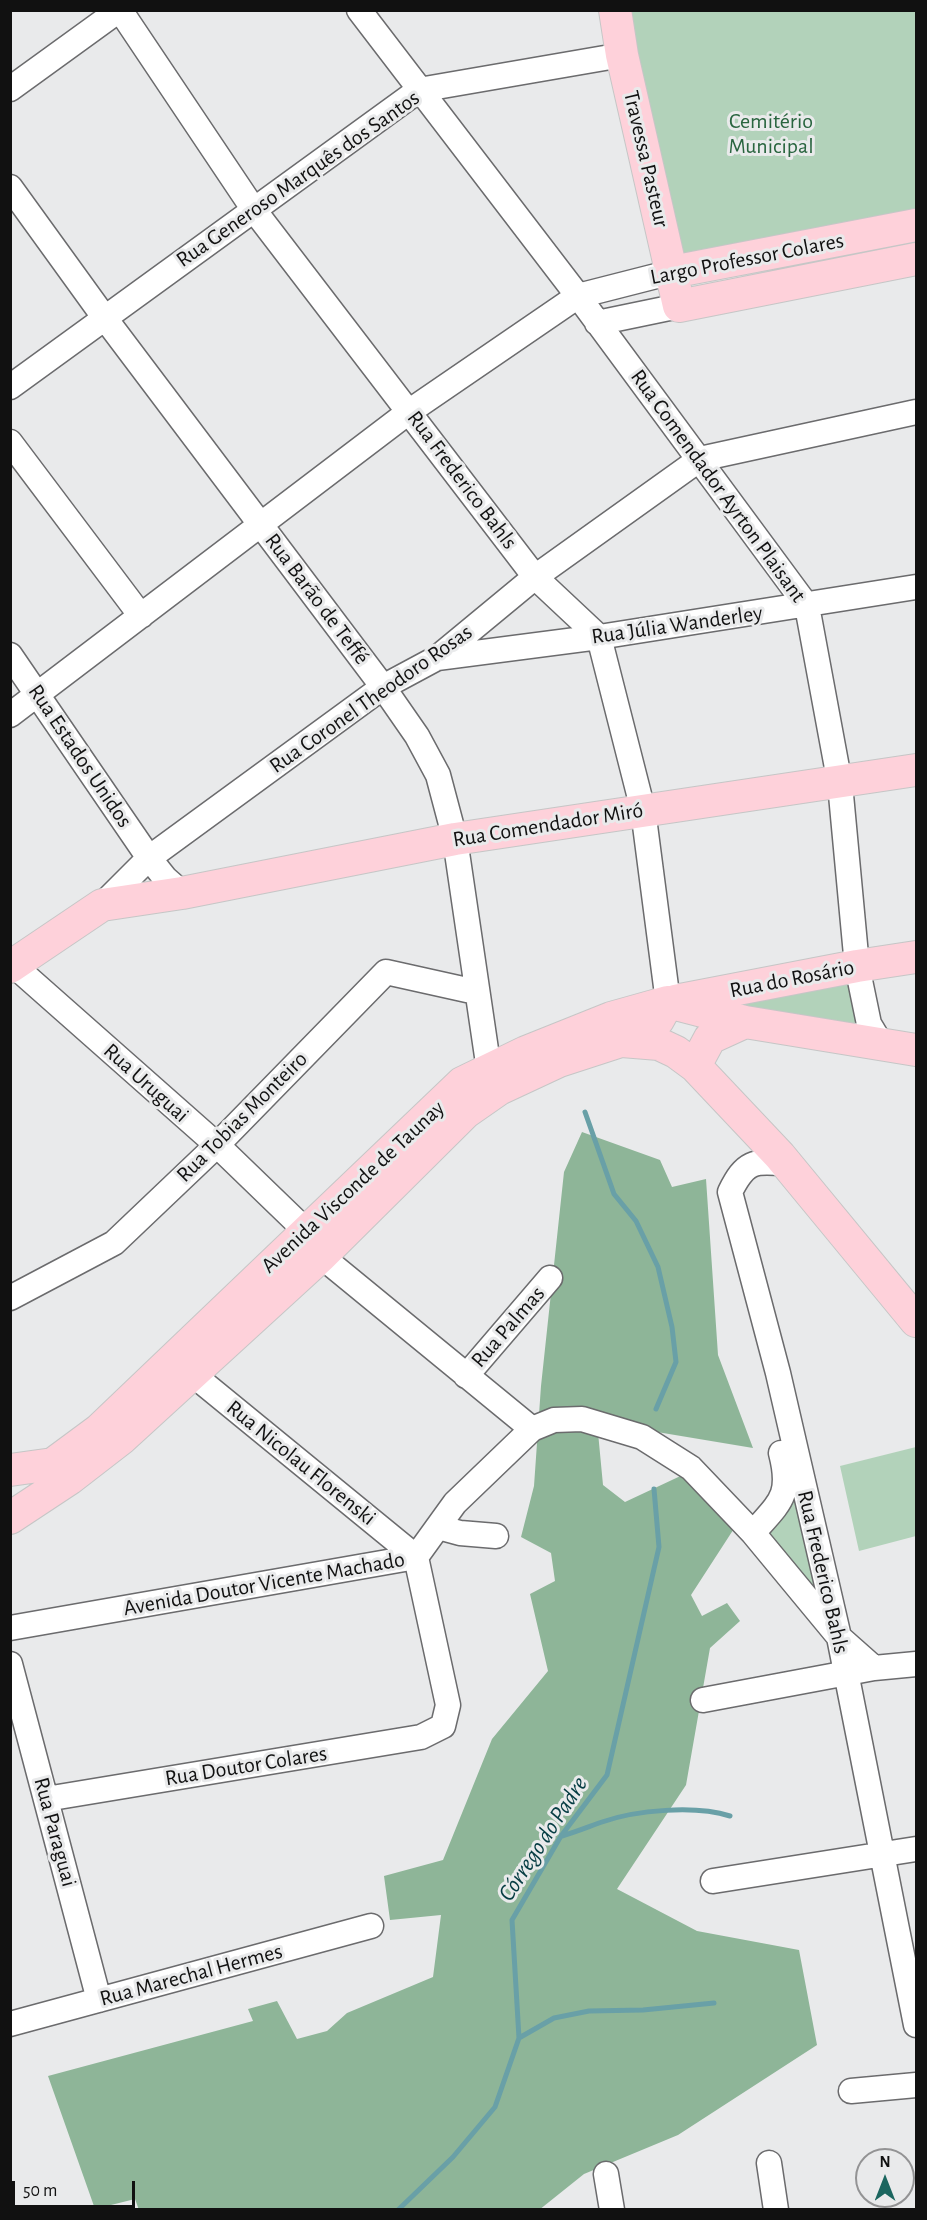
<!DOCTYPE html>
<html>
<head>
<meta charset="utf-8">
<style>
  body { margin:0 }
  #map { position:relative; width:927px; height:2220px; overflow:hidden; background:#e9eaeb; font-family:"Alegreya Sans",sans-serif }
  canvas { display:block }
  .frame { position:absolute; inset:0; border:12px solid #111; pointer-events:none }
  .north { position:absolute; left:855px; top:2148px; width:60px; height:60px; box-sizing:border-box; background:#e9eaeb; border:2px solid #939394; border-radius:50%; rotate:0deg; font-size:16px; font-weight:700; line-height:24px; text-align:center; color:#111 }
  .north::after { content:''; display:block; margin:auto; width:21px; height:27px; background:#1b665f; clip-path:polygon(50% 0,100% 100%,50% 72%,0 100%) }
  .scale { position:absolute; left:12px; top:2181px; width:123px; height:27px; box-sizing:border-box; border:3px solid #111; border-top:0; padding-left:8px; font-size:18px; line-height:21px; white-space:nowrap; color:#111; -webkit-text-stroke:4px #e9eaeb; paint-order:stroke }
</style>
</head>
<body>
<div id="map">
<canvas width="927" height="2220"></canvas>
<div class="frame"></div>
<div class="north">N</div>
<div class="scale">50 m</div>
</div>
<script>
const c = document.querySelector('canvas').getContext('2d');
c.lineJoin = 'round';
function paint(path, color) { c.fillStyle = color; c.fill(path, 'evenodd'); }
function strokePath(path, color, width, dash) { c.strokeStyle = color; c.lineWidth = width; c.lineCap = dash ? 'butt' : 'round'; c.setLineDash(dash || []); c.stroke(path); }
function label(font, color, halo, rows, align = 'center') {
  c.font = font + ' "Alegreya Sans",sans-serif'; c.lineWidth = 6; c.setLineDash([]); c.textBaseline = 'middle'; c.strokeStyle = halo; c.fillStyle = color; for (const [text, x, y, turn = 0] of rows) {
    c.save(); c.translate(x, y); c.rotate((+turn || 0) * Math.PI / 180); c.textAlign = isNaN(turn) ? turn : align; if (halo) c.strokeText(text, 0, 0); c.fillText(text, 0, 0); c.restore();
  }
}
paint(new Path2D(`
  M621,11H916V233L677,276Z
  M850,976L858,1032L711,1006Z
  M916,1447V1536L859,1551L840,1466Z
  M791,1476L832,1608L764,1536Z`), '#b2d2ba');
paint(new Path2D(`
  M582,1132L660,1160L672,1187L706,1179L718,1355L753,1448L597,1422L603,1485L625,1502L689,1472L737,1524L691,1595L702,1616L727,1603L740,1621L710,1648L686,1785L617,1889L697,1931L799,1950L817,2045L678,2135L584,2174L539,2210H139L135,2199L95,2209L48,2076L253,2021L248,2009L277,2001L297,2039L327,2031L347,2013L433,1977L441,1915L390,1920L384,1876L443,1860L492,1739L548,1671L530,1594L555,1581L551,1553L521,1537L534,1486L541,1386L564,1172Z`), '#8eb598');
strokePath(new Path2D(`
  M585,1112L614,1194L636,1221L658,1267L672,1327L676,1362L656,1409
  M562,1836C576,1832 588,1827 602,1822C636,1810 695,1805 730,1816
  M519,2038L554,2018L589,2011L643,2010L714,2003
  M398,2210L453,2157L495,2107L519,2038L512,1920L561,1836L607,1775L659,1547L654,1489`), '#69a0a7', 5);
const minor = new Path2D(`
  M120,10L254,210L535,577L599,637L643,810L668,1002
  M359,10L578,296L807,606L840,784L857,966L869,1024L881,1044
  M10,89L119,10
  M10,187L104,317L383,687L417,736L438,775L455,839L489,1070
  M597,323L679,306
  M10,387L419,90L622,55
  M10,442L141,616
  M10,655L149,858L165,878L182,893
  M437,658L599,637L916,587
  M10,715L410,411L578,296L672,272
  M102,905L149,858L383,687L437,658L535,577L700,459L916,412
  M10,962L217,1145L306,1231
  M786,1164C753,1160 745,1162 730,1192L778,1373L839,1637L916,2025
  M321,1256L532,1429
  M10,1298L114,1243L217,1145L386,972L476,992
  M466,1376L550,1278
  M438,1527L460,1533L496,1536
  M753,1533C780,1502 792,1496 781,1453
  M10,1628L416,1557L455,1503L532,1429L554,1420L582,1419L642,1437L691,1468L753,1533L839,1637L874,1668
  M10,1664L99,2000
  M703,1700L874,1668L916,1664
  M46,1799L421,1737L443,1726L448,1705L416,1557L191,1373
  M713,1881L916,1849
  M10,2024L371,1926
  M851,2091L916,2085
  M769,2163L776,2210
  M606,2174L612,2210`);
const major = new Path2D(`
  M615,10L622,55L679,306L916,259
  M672,272L916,225
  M10,967L102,905L182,893L455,839L916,770
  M675,1001L857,966L916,957
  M622,1041L659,1044L676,1052L695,1066L780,1156L916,1321
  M695,1066L710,1038L745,1022
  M10,1470L53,1464L99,1430L462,1083L526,1052L611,1018L668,1002L745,1022L916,1050
  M10,1518L69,1479L122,1438L321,1256L466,1112L499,1089L559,1061L642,1034L658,1020L668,1002`);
strokePath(minor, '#6b6b6d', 27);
strokePath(major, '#c6c6c6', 34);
strokePath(minor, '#fff', 24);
strokePath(major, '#fed1da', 32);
label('22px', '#29653f', '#e9eaeb', [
  ["Cemitério",771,121],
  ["Municipal",771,146]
]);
label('22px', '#111', '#e9eaeb', [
  ["Travessa Pasteur",646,159,77],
  ["Rua Generoso Marquês dos Santos",298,179,-35],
  ["Largo Professor Colares",747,259,-11],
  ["Rua Frederico Bahls",462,480,53],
  ["Rua Comendador Ayrton Plaisant",718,486,54],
  ["Rua Barão de Teffé",317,599,53],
  ["Rua Júlia Wanderley",677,625,-8],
  ["Rua Coronel Theodoro Rosas",371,699,-35],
  ["Rua Estados Unidos",80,756,56],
  ["Rua Comendador Miró",548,825,-9],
  ["Rua do Rosário",792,979,-11],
  ["Rua Uruguai",146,1083,42],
  ["Rua Tobias Monteiro",242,1117,-45],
  ["Avenida Visconde de Taunay",353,1187,-43],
  ["Rua Palmas",508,1327,-49],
  ["Rua Nicolau Florenski",301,1463,39],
  ["Rua Frederico Bahls",823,1572,77],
  ["Avenida Doutor Vicente Machado",264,1584,-10],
  ["Rua Doutor Colares",246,1766,-9],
  ["Rua Paraguai",55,1832,75],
  ["Rua Marechal Hermes",191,1975,-15]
]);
label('italic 24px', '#063d43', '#e9eaeb', [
  ["Córrego do Padre",543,1839,-57]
]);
</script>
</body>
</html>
